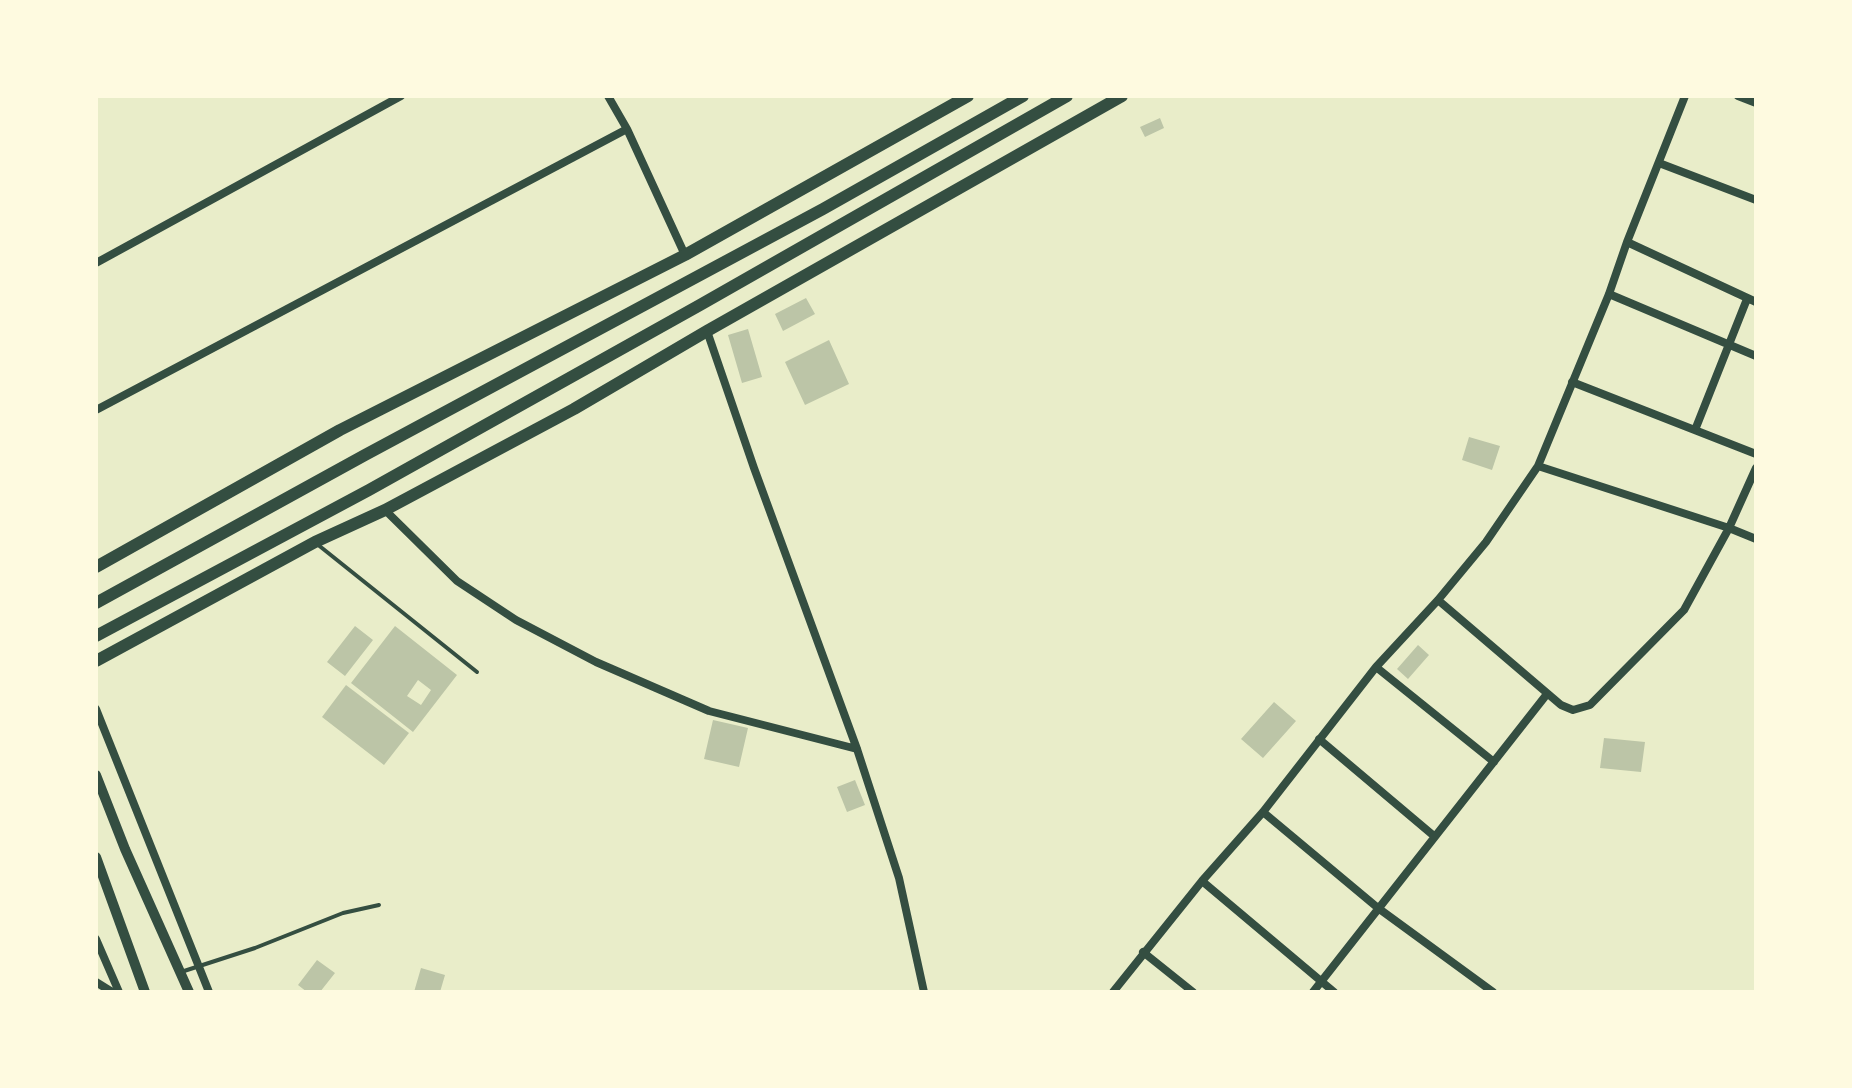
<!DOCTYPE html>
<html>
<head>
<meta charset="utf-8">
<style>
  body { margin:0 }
  #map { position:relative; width:1852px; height:1088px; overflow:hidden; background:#e9edc9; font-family:Overpass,sans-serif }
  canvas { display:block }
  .frame { position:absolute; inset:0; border:98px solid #fefae0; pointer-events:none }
</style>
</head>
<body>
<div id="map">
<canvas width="1852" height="1088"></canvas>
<div class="frame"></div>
</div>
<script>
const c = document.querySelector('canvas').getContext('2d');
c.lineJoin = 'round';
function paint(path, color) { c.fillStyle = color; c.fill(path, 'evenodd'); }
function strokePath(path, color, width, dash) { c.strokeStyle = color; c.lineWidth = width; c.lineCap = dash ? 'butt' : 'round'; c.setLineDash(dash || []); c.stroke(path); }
paint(new Path2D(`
  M1160,118L1164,128L1145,137L1140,127Z
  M806,298L815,314L783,331L775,314Z
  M748,329L762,377L742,383L728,335Z
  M829,340L849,384L805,405L785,362Z
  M1469,437L1500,446L1492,470L1462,460Z
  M355,626L373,640L345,676L327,662Z
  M395,626L457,675L413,732L351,683ZM418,680L431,690L421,705L407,696Z
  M1418,645L1429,655L1408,679L1397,669Z
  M346,685L409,733L384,765L322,717Z
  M1274,702L1296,721L1263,758L1241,739Z
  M713,720L748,728L739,767L704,759Z
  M1604,738L1645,742L1641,772L1600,768Z
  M855,780L865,805L847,812L837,787Z
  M317,960L335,973L320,992H307L298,985Z
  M421,968L445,975L440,992H414Z`), '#bcc5a7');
strokePath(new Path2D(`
  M317,544L477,672
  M181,972L255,948L343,913L379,905`), '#344e41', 4);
strokePath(new Path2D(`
  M608,96L627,129L685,255
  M1738,96L1756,103
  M1659,163L1756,200
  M1627,242L1756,302
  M96,263L401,96
  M1609,294L1756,356
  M707,331L754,468L857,749L899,878L924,992
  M1572,382L1756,454
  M96,410L627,129
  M1695,430L1747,299
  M1538,466L1729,528L1756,539
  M385,510L457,581L516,620L596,662L709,711L857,749
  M1438,600L1561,705L1573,710L1590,705L1684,610L1729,528L1756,468
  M1376,667L1494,762
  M96,709L209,992
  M1319,739L1434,836
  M1263,812L1378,908L1493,992
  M1202,881L1334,992
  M96,939L119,992
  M1143,952L1193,992
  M96,982L112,992
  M1113,992L1202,881L1263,812L1376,667L1438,600L1486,542L1538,466L1609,294L1627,242L1685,96
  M1313,992L1547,694`), '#344e41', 8);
strokePath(new Path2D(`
  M96,775L125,849L189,992
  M96,857L145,992`), '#344e41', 10);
strokePath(new Path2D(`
  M96,567L340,430L685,255L968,96
  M96,603L365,455L823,209L1023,96
  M96,636L369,490L700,305L1067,96
  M96,661L315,542L385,510L574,409L707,331L1122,96`), '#344e41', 12);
</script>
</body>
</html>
